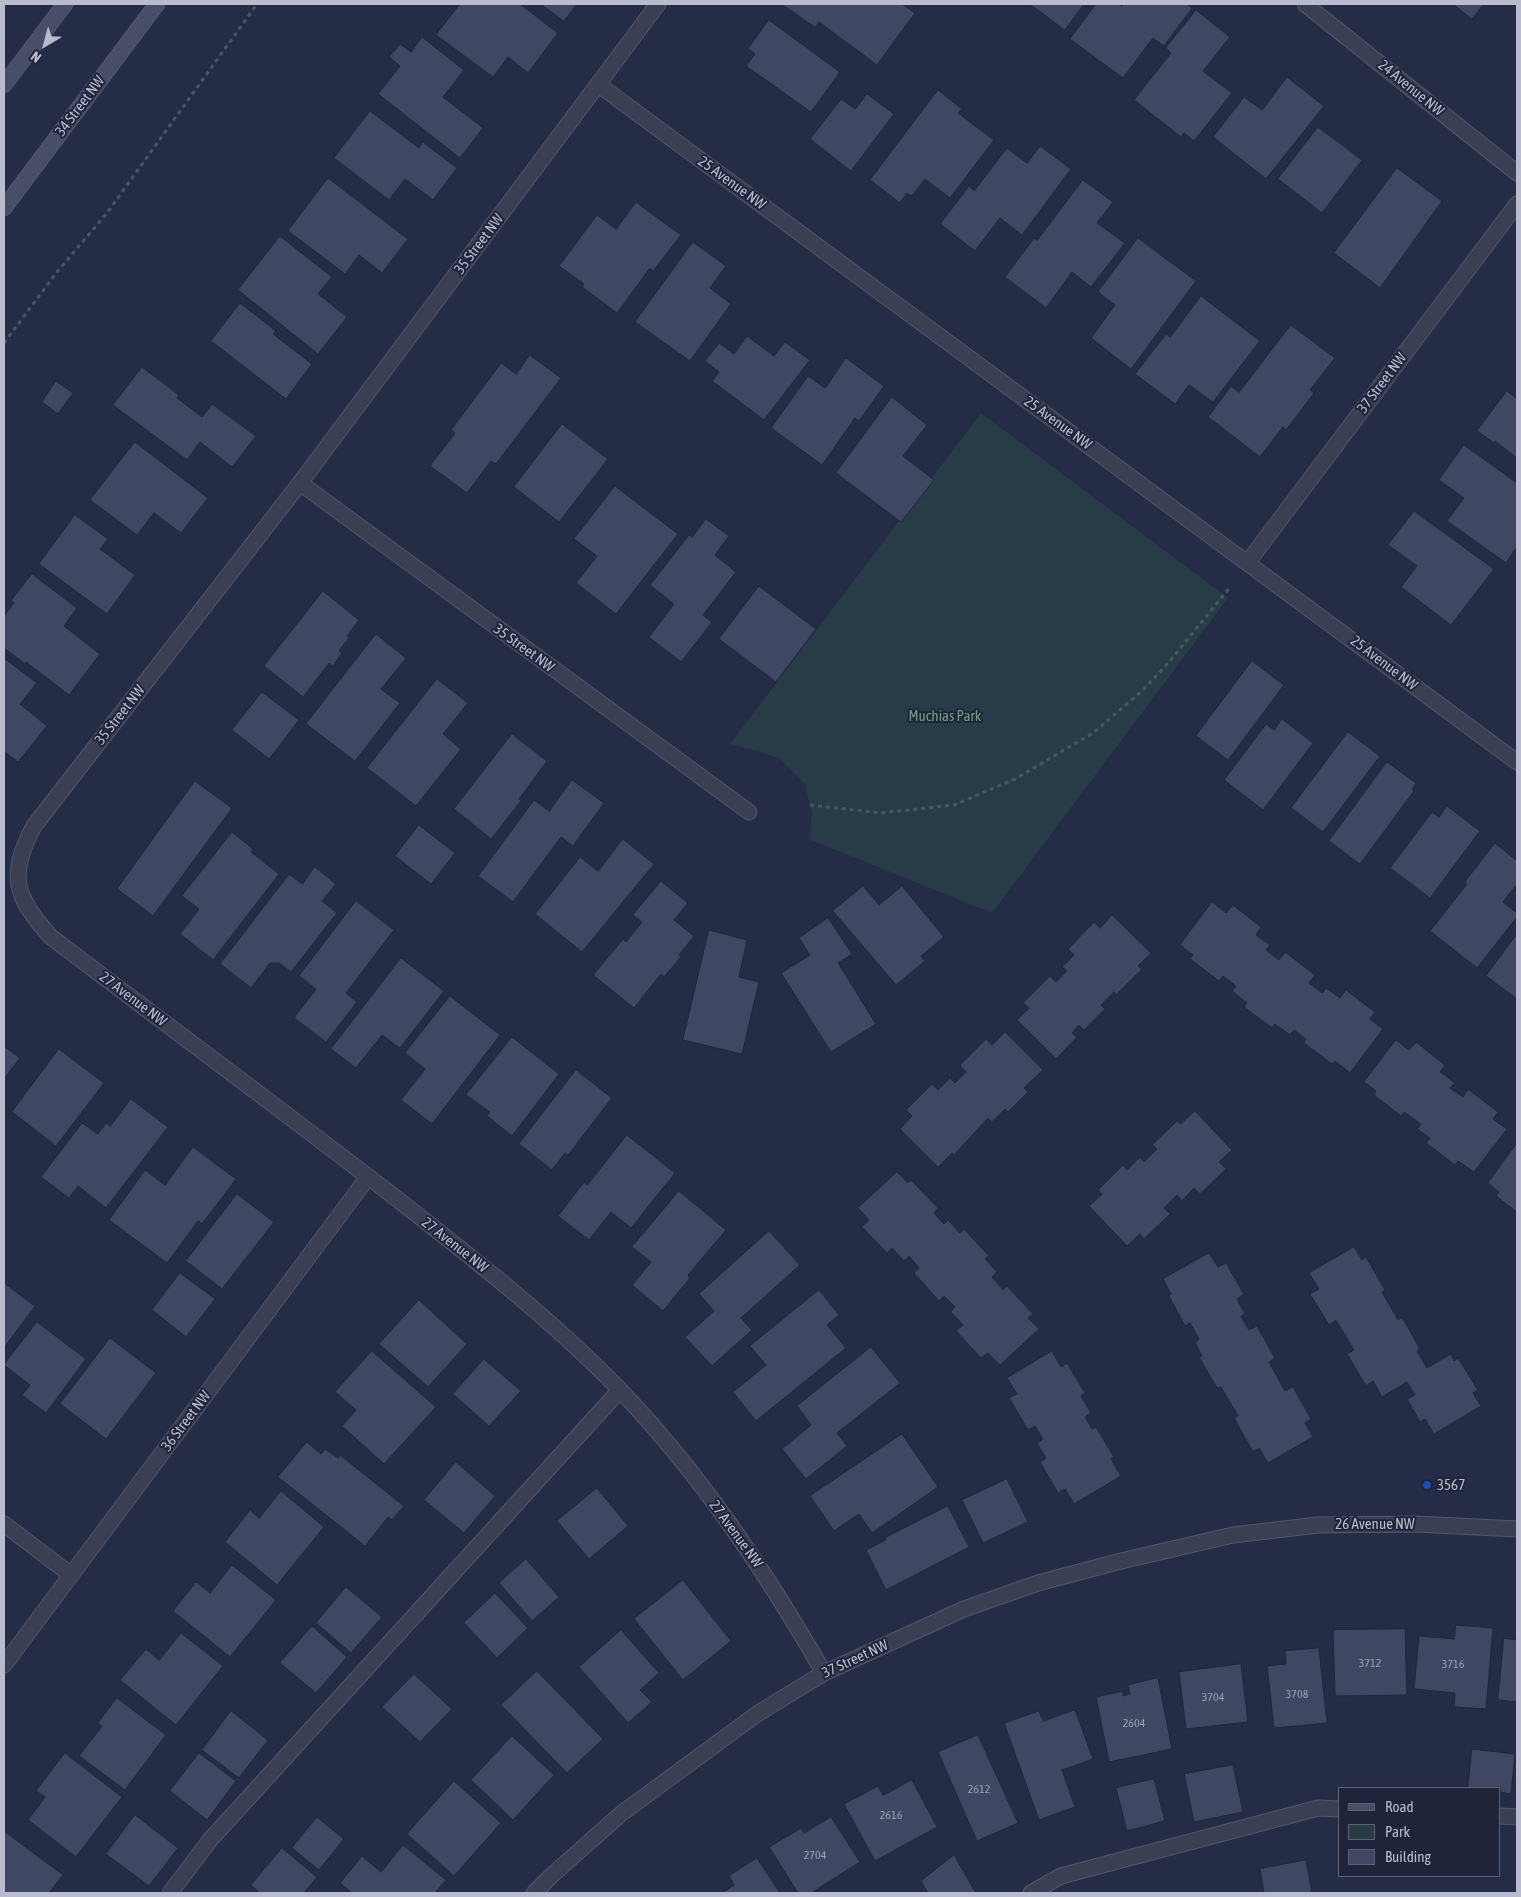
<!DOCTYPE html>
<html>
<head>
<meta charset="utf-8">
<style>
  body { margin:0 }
  #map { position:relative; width:1521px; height:1897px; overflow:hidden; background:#252c45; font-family:"Asap Condensed",sans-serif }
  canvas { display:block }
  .frame { position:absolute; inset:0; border:5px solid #b8bcce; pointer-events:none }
  .legend { position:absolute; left:1338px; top:1787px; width:162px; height:90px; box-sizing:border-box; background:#1f243a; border:1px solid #5c6175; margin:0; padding:6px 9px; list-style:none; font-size:15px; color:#b8bcce }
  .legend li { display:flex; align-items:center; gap:10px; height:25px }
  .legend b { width:25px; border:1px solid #5c6175 }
  .north { position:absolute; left:20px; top:20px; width:50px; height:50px; -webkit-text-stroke:4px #1f243a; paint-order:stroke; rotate:217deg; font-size:14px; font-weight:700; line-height:20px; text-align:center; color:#b8bcce }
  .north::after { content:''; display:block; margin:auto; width:18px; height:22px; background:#b8bcce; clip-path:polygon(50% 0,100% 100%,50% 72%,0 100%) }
</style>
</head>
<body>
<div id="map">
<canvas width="1521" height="1897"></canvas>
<div class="frame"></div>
<ul class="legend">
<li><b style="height:6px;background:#484d68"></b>Road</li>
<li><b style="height:14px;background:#273c46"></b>Park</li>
<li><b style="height:14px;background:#3f4762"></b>Building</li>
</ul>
<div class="north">N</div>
</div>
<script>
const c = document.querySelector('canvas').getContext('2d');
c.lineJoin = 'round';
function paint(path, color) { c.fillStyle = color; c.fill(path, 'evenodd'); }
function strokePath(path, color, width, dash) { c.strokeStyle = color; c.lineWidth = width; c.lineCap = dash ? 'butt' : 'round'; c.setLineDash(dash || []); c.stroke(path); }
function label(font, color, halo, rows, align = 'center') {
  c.font = font + ' "Asap Condensed",sans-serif'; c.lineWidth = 4; c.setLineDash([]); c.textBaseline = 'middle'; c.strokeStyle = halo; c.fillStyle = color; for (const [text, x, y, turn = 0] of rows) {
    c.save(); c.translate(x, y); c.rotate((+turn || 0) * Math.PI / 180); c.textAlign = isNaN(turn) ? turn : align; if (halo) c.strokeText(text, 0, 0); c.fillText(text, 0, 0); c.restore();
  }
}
paint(new Path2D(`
  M981,413L1228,598L992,913L809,839L812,814L805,784L780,759L761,752L730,744Z`), '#273c46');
const building = new Path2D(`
  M460,4H520L558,33L528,73L508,57L493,77L436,35Z
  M541,4H577L564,21Z
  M782,4H902L915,13L877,65L819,22L815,27Z
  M1030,4H1084L1065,30Z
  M1096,4H1119L1122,6L1123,4H1187L1192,8L1164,46L1153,38L1123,78L1070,39Z
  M1453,4H1484L1472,19Z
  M1196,10L1230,37L1203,71L1232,93L1194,141L1184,133L1181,137L1134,100L1171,53L1166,48Z
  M769,20L840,72L811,112L746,66L755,54L748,49Z
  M422,37L464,70L443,97L483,128L460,158L378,94L400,66L389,57L400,44L411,52Z
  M1287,77L1324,106L1266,179L1213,137L1244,97L1262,110Z
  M938,90L962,109L958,113L994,140L950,198L925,179L912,196L907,193L900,203L870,180Z
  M867,94L894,114L851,171L810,139L841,99L855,109Z
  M370,111L419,148L423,142L457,168L433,200L405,179L389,200L334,158Z
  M1318,127L1362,160L1322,213L1278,179Z
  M1040,146L1071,169L1022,235L1000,218L975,251L940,224L969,186L974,191L1007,148L1027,163Z
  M1397,168L1442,201L1380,288L1334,253Z
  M328,178L408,239L382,273L359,255L345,274L288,231Z
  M1083,180L1113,202L1097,223L1125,243L1091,287L1072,272L1046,308L1005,277L1034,238L1037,240Z
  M636,202L681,235L653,271L650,268L617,313L582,287L584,284L559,266L597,215L616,229Z
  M280,236L332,277L318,294L347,317L318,354L238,290Z
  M1138,238L1196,281L1131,369L1091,338L1115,305L1098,292Z
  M693,242L726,266L710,288L731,304L690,361L635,322Z
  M1201,296L1260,341L1213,402L1189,385L1175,404L1135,374L1166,334L1170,337Z
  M240,303L276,331L273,334L312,364L286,399L211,341Z
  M1291,325L1335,358L1310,390L1314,393L1286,430L1283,427L1260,457L1208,417L1231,386L1239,392Z
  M747,336L774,356L785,342L810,360L764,420L712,381L719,372L705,361L719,343L734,354Z
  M530,355L561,378L496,464L491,461L467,493L430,466L455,433L451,430L501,363L516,374Z
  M846,358L884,386L859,421L855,418L822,465L771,428L808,376L825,388Z
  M142,367L179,395L177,398L202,417L212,404L256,436L232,467L200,442L187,460L113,405Z
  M56,381L73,393L58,414L42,402Z
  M1507,391L1516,398L1517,396V458L1495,441L1494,443L1477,431Z
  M892,397L927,425L903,456L934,480L901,522L836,473Z
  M562,424L608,459L559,522L514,487Z
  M135,442L208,498L181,533L154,513L137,535L90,500Z
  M1464,445L1517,483V547L1506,563L1447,521L1464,498L1439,480Z
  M615,486L678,534L616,614L576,583L597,556L574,539Z
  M1414,511L1494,569L1451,625L1401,587L1417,566L1388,545Z
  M75,515L108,539L100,549L135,575L107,614L39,564Z
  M706,519L729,536L715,555L736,572L703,615L712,622L681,662L649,637L674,604L650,585L689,535L692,537Z
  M32,574L77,608L64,626L100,654L69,695L26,662L25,664L4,648V616L14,603L11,601Z
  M759,586L816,629L776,682L719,639Z
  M323,591L359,620L347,636L349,638L339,651L342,653L333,666L329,663L303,697L264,666Z
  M376,634L406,658L381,689L400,703L355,761L306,724Z
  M4,658L37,683L20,704L47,726L18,762L4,751Z
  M1252,661L1284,685L1228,760L1196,736Z
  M437,679L468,703L443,734L461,749L416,806L367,768Z
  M262,692L299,720L269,759L232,730Z
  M1282,719L1313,743L1263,810L1224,780L1266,724L1274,730Z
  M1348,732L1380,756L1323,832L1291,808Z
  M512,734L547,761L519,799L521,801L491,839L454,809Z
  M1387,762L1416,783L1412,789L1414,791L1360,864L1329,841Z
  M572,780L604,803L573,846L561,837L513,902L478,876L534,800L549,811Z
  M195,781L232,808L153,916L117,889Z
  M1447,806L1480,831L1430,898L1390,868L1432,812L1439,817Z
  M419,825L455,853L431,884L395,856Z
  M232,832L253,849L251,852L279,874L213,960L180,934L199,909L182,896Z
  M623,839L654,864L582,952L535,914L580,857L598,871Z
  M1495,843L1517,861V884L1503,902L1517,913V917L1477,968L1430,931L1467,884L1465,882Z
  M315,867L336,884L322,901L337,913L291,972L279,963H270L251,988L220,964L289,874L302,884Z
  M661,881L688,903L674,920L694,936L679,955L681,957L664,977L661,974L634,1008L593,975L623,939L626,942L642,922L633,915Z
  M863,886L879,905L902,886L944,937L921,956L925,961L896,985L833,911Z
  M356,901L394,930L346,993L357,1002L326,1042L294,1018L316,989L299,976Z
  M1212,902L1226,913L1233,905L1261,927L1256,935L1270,945L1266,950L1279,960L1285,952L1315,975L1309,983L1322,993L1326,988L1340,998L1346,990L1375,1012L1370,1019L1383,1029L1350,1073L1335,1061L1332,1064L1304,1043L1306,1039L1294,1030L1290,1035L1275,1024L1272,1028L1244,1007L1247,1003L1232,991L1236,986L1223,976L1219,981L1190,959L1193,955L1180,945Z
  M1112,915L1151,953L1138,966L1142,969L1116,995L1114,992L1101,1005L1105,1009L1084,1030L1079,1025L1072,1033L1077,1037L1056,1059L1017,1020L1029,1008L1023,1003L1050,976L1056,982L1067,971L1062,967L1074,955L1068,949L1094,922L1100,928Z
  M828,918L852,954L838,963L876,1024L831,1052L781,973L810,955L799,938Z
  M709,930L747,940L739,977L759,982L742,1054L683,1040Z
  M1517,934V999L1486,976Z
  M401,958L444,991L400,1048L382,1035L356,1068L331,1049Z
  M450,996L500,1035L432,1124L401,1100L425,1069L405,1053Z
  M1005,1032L1043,1070L1024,1088L1028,1092L1008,1112L1005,1109L992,1122L988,1118L954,1155L952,1153L938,1167L900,1129L912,1116L906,1110L932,1084L938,1090L950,1078L955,1083L966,1072L960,1065L986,1039L992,1045Z
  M512,1037L559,1074L512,1136L487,1116L490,1112L466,1095Z
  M1396,1040L1409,1050L1416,1042L1445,1065L1440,1072L1455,1083L1450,1088L1463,1097L1468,1089L1498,1112L1493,1119L1507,1129L1474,1172L1458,1161L1455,1165L1426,1143L1430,1138L1417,1129L1421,1124L1404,1112L1401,1116L1374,1095L1376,1091L1364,1082Z
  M4,1046L20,1058L4,1079Z
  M59,1049L104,1083L56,1146L12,1112Z
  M576,1070L612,1098L568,1155L565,1153L552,1170L519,1144Z
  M131,1099L168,1127L106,1208L78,1186L69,1198L41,1177L82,1123L98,1134L106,1123L110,1126Z
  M1195,1111L1232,1150L1219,1162L1226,1169L1200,1194L1194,1188L1182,1201L1177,1195L1164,1208L1170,1214L1144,1239L1140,1234L1127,1246L1089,1206L1102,1194L1098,1190L1123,1165L1127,1170L1140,1157L1144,1162L1157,1149L1152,1145L1177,1121L1180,1124Z
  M627,1135L675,1173L631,1228L611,1212L589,1240L558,1216L584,1182L587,1185Z
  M1517,1143V1212L1496,1196L1499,1192L1488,1183Z
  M193,1147L236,1179L202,1224L198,1221L167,1263L109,1220L145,1170L165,1185Z
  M897,1172L908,1183L911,1180L938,1208L934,1213L944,1224L948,1220L960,1233L964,1229L989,1256L985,1259L997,1272L992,1277L1003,1290L1007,1286L1033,1314L1028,1318L1039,1329L1000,1365L988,1353L981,1358L956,1331L963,1325L951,1312L955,1307L944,1296L939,1301L914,1273L919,1268L909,1256L904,1261L892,1248L887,1253L862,1227L869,1220L858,1208Z
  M679,1191L726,1230L688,1275L690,1278L663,1311L632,1285L651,1262L632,1247Z
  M237,1194L274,1222L222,1289L186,1261Z
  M769,1231L800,1265L741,1318L752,1330L712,1366L685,1337L714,1311L699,1294Z
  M1354,1247L1362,1260L1366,1257L1385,1290L1382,1292L1398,1320L1402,1317L1420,1349L1417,1351L1427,1368L1451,1354L1454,1361L1458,1358L1478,1390L1473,1393L1481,1406L1434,1434L1425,1419L1420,1422L1407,1399L1415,1395L1407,1382L1382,1397L1373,1381L1366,1386L1347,1354L1354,1350L1336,1320L1329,1325L1310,1294L1319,1289L1309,1273Z
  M1209,1253L1218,1267L1226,1263L1244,1294L1237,1299L1245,1314L1241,1316L1249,1330L1257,1326L1275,1358L1269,1362L1285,1391L1293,1387L1311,1419L1305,1423L1313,1437L1268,1463L1259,1448L1253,1452L1234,1418L1238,1416L1221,1387L1217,1388L1199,1357L1202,1356L1195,1342L1199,1339L1190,1323L1185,1326L1169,1296L1171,1294L1163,1279Z
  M180,1273L215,1299L186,1337L152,1310Z
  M4,1283L35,1306L4,1348Z
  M819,1290L839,1315L827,1325L846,1348L756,1421L733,1392L766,1365L750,1346Z
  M419,1300L467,1344L428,1387L379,1344Z
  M37,1322L86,1359L46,1413L22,1395L30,1385L4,1365Z
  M110,1338L156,1373L106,1439L60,1404Z
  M871,1347L900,1383L837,1433L847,1446L806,1479L782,1449L811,1425L797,1406Z
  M372,1351L436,1407L384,1464L342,1426L356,1410L335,1392Z
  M1052,1351L1061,1367L1067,1363L1085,1393L1081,1396L1091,1413L1085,1417L1092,1429L1096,1427L1114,1457L1111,1459L1121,1476L1074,1504L1065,1489L1058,1493L1040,1462L1046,1458L1037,1443L1043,1439L1035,1426L1028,1430L1009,1398L1017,1394L1007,1378Z
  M484,1359L521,1391L489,1426L453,1394Z
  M902,1434L938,1487L872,1533L859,1514L834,1531L810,1496Z
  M307,1442L321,1454L325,1449L338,1458L340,1455L404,1506L392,1520L388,1517L365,1546L278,1477Z
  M456,1462L495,1496L464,1533L424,1500Z
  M1007,1479L1028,1522L983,1543L962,1500Z
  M597,1488L628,1526L589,1559L557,1521Z
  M281,1491L324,1527L277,1585L225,1542L250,1510L259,1518Z
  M948,1506L969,1547L886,1590L866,1550L886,1540L885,1538Z
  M526,1559L559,1597L532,1621L499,1583Z
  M232,1565L276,1600L230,1657L173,1611L196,1582L210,1593Z
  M683,1580L731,1641L683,1680L634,1619Z
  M346,1587L382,1617L351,1653L316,1623Z
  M495,1593L528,1628L497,1658L464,1623Z
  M1456,1625L1493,1628L1486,1709L1454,1707L1455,1693L1414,1689L1419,1636L1454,1639Z
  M312,1626L347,1657L316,1693L280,1663Z
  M1405,1629L1407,1695L1335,1696L1333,1630Z
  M621,1630L659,1673L640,1690L652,1702L628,1723L579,1667Z
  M181,1633L223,1666L176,1725L120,1680L146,1649L159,1660Z
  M1504,1638L1517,1640V1702L1498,1700Z
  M1319,1648L1327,1723L1274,1728L1267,1666L1286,1664L1285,1651Z
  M1241,1664L1248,1722L1186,1729L1179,1672Z
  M537,1671L603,1739L567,1773L501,1705Z
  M414,1674L452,1709L420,1742L382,1707Z
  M1158,1678L1172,1749L1109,1762L1096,1697L1123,1691V1696L1130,1694L1128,1685Z
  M117,1698L166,1735L125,1790L79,1756L102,1726L98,1723Z
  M1075,1710L1093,1759L1062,1770L1075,1807L1039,1820L1004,1723L1039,1711L1043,1721Z
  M231,1711L268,1740L239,1778L202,1750Z
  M978,1735L1018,1823L977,1841L938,1752Z
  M512,1736L554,1775L513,1820L471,1780Z
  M1472,1749L1515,1754L1511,1794L1500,1792V1788H1468Z
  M65,1753L122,1797L76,1857L28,1820L45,1797L36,1791Z
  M199,1753L236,1781L207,1820L170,1791Z
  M1233,1765L1243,1812L1194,1822L1184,1774Z
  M1154,1779L1165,1821L1127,1831L1116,1788Z
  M912,1780L937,1827L875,1861L844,1804L878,1786L883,1795Z
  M454,1781L501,1823L454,1876L407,1834Z
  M135,1815L178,1848L149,1886L106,1854Z
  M317,1817L344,1839L319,1870L292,1848Z
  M831,1817L860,1862L811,1893H798L769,1847L801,1828L804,1833Z
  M4,1831L63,1875L49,1893H4Z
  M403,1845L446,1880L435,1893H352L340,1883L362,1856L381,1872Z
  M282,1848L317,1877L304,1893H260L251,1885Z
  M954,1855L976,1893H928L921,1881Z
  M757,1858L780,1893H722L734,1885L729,1876Z
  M1306,1860L1312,1893H1264L1260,1869Z`);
paint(building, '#3f4762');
strokePath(building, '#21263c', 1);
const service = new Path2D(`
  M1500,1816L1517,1817
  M170,1893L210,1840L620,1390
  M1031,1893L1061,1876L1318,1808L1340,1809`);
const minor = new Path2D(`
  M658,4L300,483L34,826C8,874 14,897 51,937C164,1023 279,1108 392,1195C470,1256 549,1317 618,1388C700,1473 766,1572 824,1673
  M1305,4L1517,173
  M599,85L1517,762
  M300,483L749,812
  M1248,562L1517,204
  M4,1524L71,1575
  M4,1665L368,1177`);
const tertiary = new Path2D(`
  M534,1893L551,1876L622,1813L757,1714L824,1673L964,1609L1038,1583L1121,1561L1233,1535L1318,1525L1415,1524L1517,1529`);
const secondary = new Path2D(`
  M4,85L65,4
  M4,208L157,4`);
strokePath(service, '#53576c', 17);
strokePath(minor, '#53576c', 17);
strokePath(tertiary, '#53576c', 17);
strokePath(secondary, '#53576c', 17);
strokePath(new Path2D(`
  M4,343L57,272L107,213L257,4
  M810,805L881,813L954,805L1015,779L1093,733L1142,691L1169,662L1231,586`), '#465962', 3, [4, 4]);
strokePath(service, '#3a3f54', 15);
strokePath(minor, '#3a3f54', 15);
strokePath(tertiary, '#3a3f54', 15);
strokePath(secondary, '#484d68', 15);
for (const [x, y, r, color] of [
  [1427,1485,5,"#1a4fb4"]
]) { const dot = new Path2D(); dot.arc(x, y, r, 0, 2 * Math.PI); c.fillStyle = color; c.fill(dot); strokePath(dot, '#1f243a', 2); }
label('12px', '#9a9fb3', null, [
  ["3712",1370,1663],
  ["3716",1453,1664],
  ["3708",1297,1694],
  ["3704",1213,1697],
  ["2604",1134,1723],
  ["2612",979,1789],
  ["2616",891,1815],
  ["2704",815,1855]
]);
label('15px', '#b8bcce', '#1f243a', [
  ["24 Avenue NW",1411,88,39],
  ["34 Street NW",80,106,-53],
  ["25 Avenue NW",732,183,36],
  ["35 Street NW",479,244,-53],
  ["37 Street NW",1382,383,-53],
  ["25 Avenue NW",1058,423,36],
  ["35 Street NW",524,648,36],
  ["25 Avenue NW",1384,663,37],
  ["35 Street NW",120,715,-52],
  ["27 Avenue NW",133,999,37],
  ["27 Avenue NW",455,1245,38],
  ["36 Street NW",186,1421,-53],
  ["26 Avenue NW",1375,1524],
  ["27 Avenue NW",736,1534,54],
  ["37 Street NW",855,1659,-25]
]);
label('15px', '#6da083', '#1f243a', [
  ["Muchias Park",945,716]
]);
label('15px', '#b8bcce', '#1f243a', [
  ["3567",1437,1485]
], 'left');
</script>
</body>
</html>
